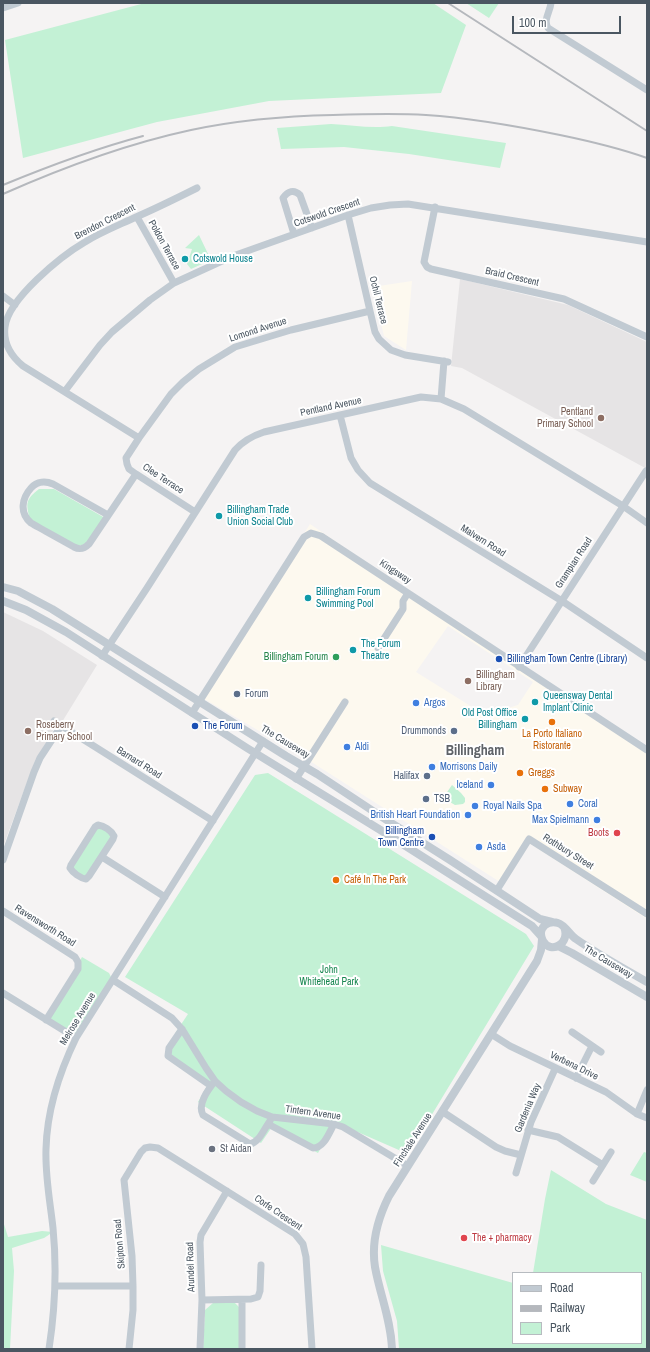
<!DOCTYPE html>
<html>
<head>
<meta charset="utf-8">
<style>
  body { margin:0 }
  #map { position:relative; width:650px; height:1352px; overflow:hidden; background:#f5f3f3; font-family:"Archivo Narrow",sans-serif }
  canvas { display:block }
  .frame { position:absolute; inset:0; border:4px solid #4a5661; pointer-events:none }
  .legend { position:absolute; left:512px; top:1272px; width:130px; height:72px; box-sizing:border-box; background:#fff; border:1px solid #b7bbc0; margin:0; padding:5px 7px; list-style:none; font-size:12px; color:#4a5661 }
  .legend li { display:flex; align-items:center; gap:8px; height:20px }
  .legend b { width:20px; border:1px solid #b7bbc0 }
  .scale { position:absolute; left:512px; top:16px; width:109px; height:18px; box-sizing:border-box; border:2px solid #4a5661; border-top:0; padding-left:5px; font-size:12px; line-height:14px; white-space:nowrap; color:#4a5661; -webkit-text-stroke:3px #fff; paint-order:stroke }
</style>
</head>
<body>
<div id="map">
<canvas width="650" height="1352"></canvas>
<div class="frame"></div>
<ul class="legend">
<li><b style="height:5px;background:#c1cad2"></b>Road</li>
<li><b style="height:5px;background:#b5b8bd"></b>Railway</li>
<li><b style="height:11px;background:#c3f1d5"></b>Park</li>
</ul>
<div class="scale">100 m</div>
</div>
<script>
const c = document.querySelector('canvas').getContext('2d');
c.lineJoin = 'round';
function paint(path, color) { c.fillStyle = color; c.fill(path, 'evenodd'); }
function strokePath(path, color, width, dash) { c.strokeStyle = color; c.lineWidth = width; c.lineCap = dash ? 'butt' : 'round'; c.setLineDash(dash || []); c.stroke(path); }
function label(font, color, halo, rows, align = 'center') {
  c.font = font + ' "Archivo Narrow",sans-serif'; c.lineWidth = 4; c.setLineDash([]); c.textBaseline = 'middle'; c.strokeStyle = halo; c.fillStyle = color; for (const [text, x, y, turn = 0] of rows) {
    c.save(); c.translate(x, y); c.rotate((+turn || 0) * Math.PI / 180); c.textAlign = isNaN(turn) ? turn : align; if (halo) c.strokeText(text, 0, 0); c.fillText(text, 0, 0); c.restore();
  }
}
paint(new Path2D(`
  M412,281L406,350L384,336L372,287Z
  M310,524L647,753V919L529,843L500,882L302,756L201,697ZM448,626L533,682L518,705L485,715L416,672Z`), '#fdf9ef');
paint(new Path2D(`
  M460,279L568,305L647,342V469L462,368L451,366Z
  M3,612L43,631L97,665L62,722L54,728L52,733L35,761L3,847Z`), '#e6e4e5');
paint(new Path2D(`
  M145,3H433L466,25L441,93L269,101L157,122L23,158L5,40Z
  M466,3H499L489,18Z
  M331,124C351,125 373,129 392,126L506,143L500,168L409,154L344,147L281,149L277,128Z
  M199,235L211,260L191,269L187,264L192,249L185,248Z
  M39,489H54L105,518L92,540L82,545H72L30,520C26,503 25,500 39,489Z
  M268,773L526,934L534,946L408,1154L337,1123L334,1124L318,1153L272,1127L261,1143L198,1102L207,1086L165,1055L176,1032L188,1014L125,977L255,775Z
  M452,785L461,793L465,798V802L463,804L455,805L443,798Z
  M98,825L114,837L86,879L70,868Z
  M82,957L109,973L111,977L76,1035L49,1019Z
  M644,1152L647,1153V1182L630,1175Z
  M551,1170L606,1204L647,1220V1349H399L397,1321L383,1271L381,1245L513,1283V1343H641V1273H533L545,1199Z
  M3,1221L8,1237L42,1231L53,1232L44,1238L12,1248L14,1271L10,1349H3Z
  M234,1302L239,1307V1349H203L205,1310L213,1303Z`), '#c3f1d5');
strokePath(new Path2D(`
  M551,3C550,12 543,20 548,28L647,90
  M3,8L18,3
  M435,207L424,262L427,267L431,269L564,299L647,337
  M348,215L370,311L375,332L379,339L391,350L405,355L448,362
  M137,217L174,283
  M294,234L283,198C288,191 294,189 300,195L312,228
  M3,296L15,305
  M65,391L100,345L112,332L150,300L174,283L233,256L348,215L371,208L390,205L408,204L647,242
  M441,399L444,361
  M340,415L351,458L358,470L370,483L562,601L647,658
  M139,438L23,366C11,356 3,343 5,327C8,299 61,256 85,242C101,232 119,225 136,217C157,208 177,198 197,188
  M195,512L136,474L129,469L127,464L126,458L139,438L171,394L183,382L199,369L235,347L291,330L370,311
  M108,515L53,484C46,481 37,481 31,488C22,498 19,513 31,523C36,526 42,529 47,532C56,537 65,542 74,547C80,550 84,549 89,544L136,474
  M378,648L403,609V601L408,593
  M102,656L147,588L235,450C243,441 252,436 264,432L421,397L441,399L464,409L623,506L647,523
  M519,667L646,471
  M192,713L304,537L311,533L321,536L647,750
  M54,721L213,821
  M296,779L345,702
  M98,825C104,826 111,830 114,836L113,839L89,876L86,879C80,878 73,873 70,868L71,865L95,827Z
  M102,857L165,897
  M3,860L34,772L40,758L61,726
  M497,890L529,839L647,914
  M3,911L75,957L78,962V969L46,1020
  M113,980L172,1018L182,1029L206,1068L215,1081L226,1091L241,1102L257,1111L272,1117L334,1124L343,1127L408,1166
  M3,993L76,1038
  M182,1029L169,1048L168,1056L211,1086
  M572,1032L601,1052
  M491,1034L510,1046L606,1092L637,1114L647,1118
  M576,1078L592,1046
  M215,1081C208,1090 197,1104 203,1115L250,1144C259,1142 263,1131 268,1124
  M443,1112L496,1147L505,1151L521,1155
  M637,1114L647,1090
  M270,1121L268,1124L313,1148C324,1148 329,1133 334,1124
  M528,1130L558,1137L603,1165
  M516,1173L531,1122L555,1069
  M593,1181L611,1152
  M55,1286H133
  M202,1300L251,1299L258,1297L260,1291L261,1265
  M49,1349C55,1309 57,1268 53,1228C50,1201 45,1176 46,1149C47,1109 59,1073 76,1038L263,741
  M129,1349L133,1310V1286L132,1256L124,1180L141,1152L145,1148L150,1147L158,1148L295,1234L303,1244L306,1257L312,1349
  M200,1349L202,1300L200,1242L201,1235L227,1191
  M242,1349V1300`), '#c1cad2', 7);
strokePath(new Path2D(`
  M3,587L18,591L52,609L286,756L317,774L385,819L450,860L540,919L552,922
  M3,601L26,610L66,632L247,748L382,831L532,926L541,936
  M564,927C571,943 551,955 543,941C541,937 540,933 542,929C545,923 552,921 558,923C565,925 570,935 576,939C599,955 623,968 647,982
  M558,946L572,953L647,997
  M392,1349C391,1320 380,1295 375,1267C371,1242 378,1218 389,1196L537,961L541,950L542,939`), '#c1cad2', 8);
strokePath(new Path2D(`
  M448,3L647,131
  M3,185C49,166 94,149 143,136
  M3,194C64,167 126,144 191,130C238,120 285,116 333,115C364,114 395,113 426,115C471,118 516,126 560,135C589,141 619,148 647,158`), '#b5b8bd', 2);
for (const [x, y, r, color] of [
  [185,259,4,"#0f9aa8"],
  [601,418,4,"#8d6e63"],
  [219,516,4,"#0f9aa8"],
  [308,598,4,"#0f9aa8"],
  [353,650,4,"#0f9aa8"],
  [336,657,4,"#2e9e5b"],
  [499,659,4,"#1a4fb4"],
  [468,681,4,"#8d6e63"],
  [237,694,4,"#5c6f8a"],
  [535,702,4,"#0f9aa8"],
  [416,703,4,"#3f7fe0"],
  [525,719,4,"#0f9aa8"],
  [552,722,4,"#e8710a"],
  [195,726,4,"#1a4fb4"],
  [28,731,4,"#8d6e63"],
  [454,731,4,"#5c6f8a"],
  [347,747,4,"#3f7fe0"],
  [432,767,4,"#3f7fe0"],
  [520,773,4,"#e8710a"],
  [427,776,4,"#5c6f8a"],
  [491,785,4,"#3f7fe0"],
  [545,789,4,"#e8710a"],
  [426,799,4,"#5c6f8a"],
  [570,804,4,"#3f7fe0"],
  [475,806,4,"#3f7fe0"],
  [468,815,4,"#3f7fe0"],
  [597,820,4,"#3f7fe0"],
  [617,833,4,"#e0444e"],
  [432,837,4,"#1a4fb4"],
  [479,847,4,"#3f7fe0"],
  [336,880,4,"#e8710a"],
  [212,1149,4,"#6b7280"],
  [464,1238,4,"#e0444e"]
]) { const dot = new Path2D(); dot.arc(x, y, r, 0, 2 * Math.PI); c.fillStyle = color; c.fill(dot); strokePath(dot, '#fff', 1.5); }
label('10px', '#4a5661', '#fff', [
  ["Cotswold Crescent",327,213,-19],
  ["Brendon Crescent",105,222,-27],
  ["Poldon Terrace",164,245,61],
  ["Braid Crescent",512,277,13],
  ["Ochil Terrace",378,300,76],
  ["Lomond Avenue",258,330,-18],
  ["Pentland Avenue",331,407,-12],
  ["Clee Terrace",163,479,33],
  ["Malvern Road",483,541,32],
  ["Grampian Road",574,563,-57],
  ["Kingsway",395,572,33],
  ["The Causeway",285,742,31],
  ["Barnard Road",139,763,32],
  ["Rothbury Street",568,852,32],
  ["Ravensworth Road",45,926,32],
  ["The Causeway",608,962,31],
  ["Melrose Avenue",78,1019,-59],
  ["Verbena Drive",574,1066,26],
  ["Gardenia Way",528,1108,-67],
  ["Tintern Avenue",313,1113,8],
  ["Finchale Avenue",413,1140,-57],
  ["Corfe Crescent",278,1213,34],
  ["Skipton Road",120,1244,-95],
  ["Arundel Road",191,1267,-92]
]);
label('10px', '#0d838f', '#fff', [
  ["Cotswold House",193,259],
  ["Billingham Trade",227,510],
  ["Union Social Club",227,522],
  ["Billingham Forum",316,592],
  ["Swimming Pool",316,604],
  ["The Forum",361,644],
  ["Theatre",361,656],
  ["Queensway Dental",543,696],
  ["Implant Clinic",543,708],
  ["Old Post Office",517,713,"right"],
  ["Billingham",517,725,"right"]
], 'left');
label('10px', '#785e54', '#fff', [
  ["Pentland",593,412,"right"],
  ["Primary School",593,424,"right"],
  ["Billingham",476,675],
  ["Library",476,687],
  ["Roseberry",36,725],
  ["Primary School",36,737]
], 'left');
label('10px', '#27864d', '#fff', [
  ["Billingham Forum",328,657]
], 'right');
label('10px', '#164399', '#fff', [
  ["Billingham Town Centre (Library)",507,659],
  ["The Forum",203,726],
  ["Billingham",424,831,"right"],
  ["Town Centre",424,843,"right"]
], 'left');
label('10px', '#4e5e75', '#fff', [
  ["Forum",245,694],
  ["Drummonds",446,731,"right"],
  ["Halifax",419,776,"right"],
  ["TSB",434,799]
], 'left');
label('10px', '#366cbe', '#fff', [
  ["Argos",424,703],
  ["Aldi",355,747],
  ["Morrisons Daily",440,767],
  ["Iceland",483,785,"right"],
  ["Coral",578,804],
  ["Royal Nails Spa",483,806],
  ["British Heart Foundation",460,815,"right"],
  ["Max Spielmann",589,820,"right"],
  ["Asda",487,847]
], 'left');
label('10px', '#c56008', '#fff', [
  ["La Porto Italiano",552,734,"center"],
  ["Ristorante",552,746,"center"],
  ["Greggs",528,773],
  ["Subway",553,789],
  ["Café In The Park",344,880]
], 'left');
label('10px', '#be3a42', '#fff', [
  ["Boots",609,833],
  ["The + pharmacy",472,1238,"left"]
], 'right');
label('10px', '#17864f', '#fff', [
  ["John",329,970],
  ["Whitehead Park",329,982]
]);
label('10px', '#5b616d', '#fff', [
  ["St Aidan",220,1149]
], 'left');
label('bold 14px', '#5f6368', '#fff', [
  ["Billingham",475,751]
]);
</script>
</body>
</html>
